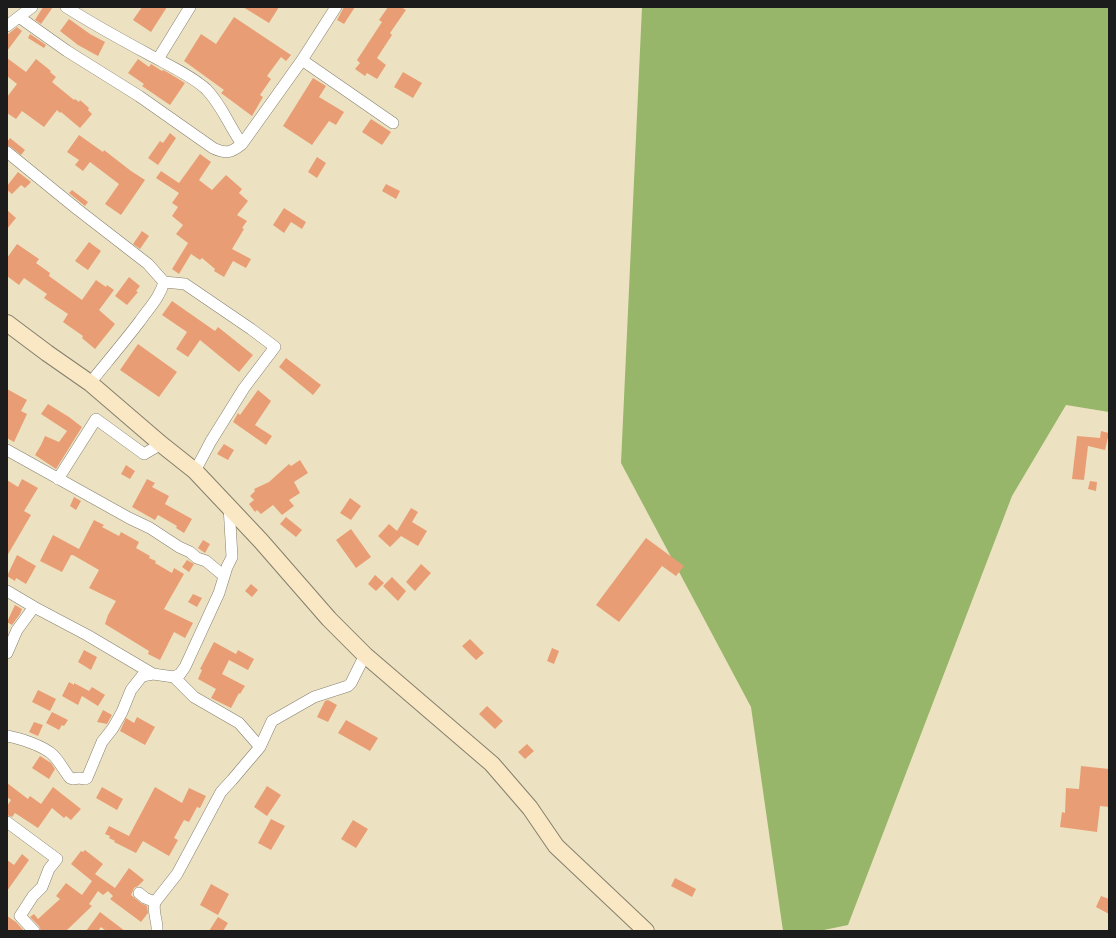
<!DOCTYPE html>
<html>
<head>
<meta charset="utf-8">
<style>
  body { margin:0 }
  #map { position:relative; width:1116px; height:938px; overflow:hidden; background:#ece2c1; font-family:Sriracha,sans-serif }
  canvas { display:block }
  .frame { position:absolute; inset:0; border:8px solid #1c1c1c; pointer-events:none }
</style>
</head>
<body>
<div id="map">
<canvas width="1116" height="938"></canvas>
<div class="frame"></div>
</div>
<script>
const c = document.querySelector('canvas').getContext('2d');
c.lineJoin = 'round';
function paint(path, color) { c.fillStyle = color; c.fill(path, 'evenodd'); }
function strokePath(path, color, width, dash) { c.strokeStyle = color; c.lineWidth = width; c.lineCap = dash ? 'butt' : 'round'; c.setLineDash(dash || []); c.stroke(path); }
paint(new Path2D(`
  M642,7H1109V412L1066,405L1012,496L848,925L819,931H783L751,707L621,463Z`), '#97b669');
paint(new Path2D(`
  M43,7H53L41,24L35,20Z
  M142,7H167L151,32L133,20Z
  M243,7H279L269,23Z
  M344,7H355L344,24L337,20Z
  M388,7H401L406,10L390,33L392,35L377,58L386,65L377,79L367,73L365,76L355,69L360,63L357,60L382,22L379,20Z
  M234,17L291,55L286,61L281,57L267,76L271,79L260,95L263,97L252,116L221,93L224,90L184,61L201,34L216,44Z
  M69,19L90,34L105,42L98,56L78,45L60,31Z
  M17,27L22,31L7,51V35Z
  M30,34L46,45L44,48L28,38Z
  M7,58L26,72L36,59L51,71L50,72L56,77L52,82L74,100L75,99L79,102L80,100L89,108L88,110L92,114L80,128L61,112L60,113L57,110L44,127L22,111L16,119L7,113V97L17,84L7,76Z
  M138,59L149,67L151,64L162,71L163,70L167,72L185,83L170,105L142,86L144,84L128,73Z
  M403,72L422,83L413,98L394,87Z
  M313,78L326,86L319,97L344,112L336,125L329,121L312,145L283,126Z
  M371,119L391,132L382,145L362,132Z
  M170,133L176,138L158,165L148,158L160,141L163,143Z
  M79,135L103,152L104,150L131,171L145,180L121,215L105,204L119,184L90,162L83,171L75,165L79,160L67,152Z
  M10,138L25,150L21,155L11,147L7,145V142Z
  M200,154L211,162L199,180L212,190L226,175L242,189L239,193L248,201L237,215L247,221L242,228L244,229L232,249L251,259L246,268L233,261L224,277L214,271L215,269L202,258L200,260L191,254L179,274L172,269L188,243L176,234L183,225L172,216L178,207L172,203L179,193L156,178L161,171L179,183Z
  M317,157L326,163L317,178L308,172Z
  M18,172L31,182L25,188L21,185L12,194L7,190V186Z
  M386,184L400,191L396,199L382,191Z
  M72,190L88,202L85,206L69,193Z
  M284,208L306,222L302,229L291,222L284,233L273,225Z
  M7,210L16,218L7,229Z
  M142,231L149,236L140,249L133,244Z
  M89,242L101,251L88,270L75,261Z
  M17,244L39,259L36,263L50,273L49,276L82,300L96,280L106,287L107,285L114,290L99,310L115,324L95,349L82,338L83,336L63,322L68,314L44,298L47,294L24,278L19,285L7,276V258Z
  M129,277L140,286L136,291L138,292L127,305L115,296Z
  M172,301L215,331L218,327L253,355L239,372L200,340L188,357L176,349L187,332L162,315Z
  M138,344L177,372L159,397L120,370Z
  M286,358L321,385L313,395L279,367Z
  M7,389L27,400L21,411L27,414L14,442L7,438Z
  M258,390L271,401L255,425L272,436L266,445L233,422L238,413L240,415Z
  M48,404L69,417L82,427L56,469L35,455L41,445L45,436L59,442L67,431L41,414Z
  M1101,431L1109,433L1105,450L1088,446L1084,480L1072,479L1077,436L1100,438Z
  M224,444L234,450L228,460L217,454Z
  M300,460L308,473L294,482L300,493L289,500L294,506L282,515L273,505L261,514L257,510L255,512L249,504L254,500L250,496L255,491L254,489L269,482L289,464L291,466Z
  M126,465L135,471L130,479L121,474Z
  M22,479L38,488L24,511L31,515L7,556V480L18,487Z
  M147,479L155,483L152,487L169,496L165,504L192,519L184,533L176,528L177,526L158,515L155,520L132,507Z
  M1090,481L1097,482L1096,491L1088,489Z
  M74,497L81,501L76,510L70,506Z
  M350,498L361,506L351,520L340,513Z
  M411,508L418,512L412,522L427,531L418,546L401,536L390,547L378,536L389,524L397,531Z
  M286,517L302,530L296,537L280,524Z
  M94,520L104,525L102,527L119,536L121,532L139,542L136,548L150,556L149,558L156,561L155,563L172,573L174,568L184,574L164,609L193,623L185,638L174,632L160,660L148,654L149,651L105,624L108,615L116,601L89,588L99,570L73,555H71L62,572L40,561L53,535L79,549Z
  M351,529L371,557L356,568L336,540Z
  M646,538L684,566L676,576L662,566L619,622L596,605Z
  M203,540L210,544L205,553L198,548Z
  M17,555L36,566L26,584L16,578L15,581L7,576Z
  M187,560L194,564L189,572L182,567Z
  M421,564L431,573L415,591L406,582Z
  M375,575L384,583L376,591L368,584Z
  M392,577L406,591L398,601L383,586Z
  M251,584L258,590L252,597L245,591Z
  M193,594L202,598L197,607L188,602Z
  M15,605L22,609L20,614L12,625L7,622Z
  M470,639L484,653L476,660L462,646Z
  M214,642L236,654L238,650L254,659L248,670L229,660L222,674L245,686L240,694L239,693L231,708L211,698L216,689L198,679L202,670L200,669Z
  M552,648L559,651L554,664L547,661Z
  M84,650L97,657L91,670L78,662Z
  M69,682L74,685V683L89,691L92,687L105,695L98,706L82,696L78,705L62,696Z
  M38,690L56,699L50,711L32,702Z
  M328,700L337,705L328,722L317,717L325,701Z
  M487,706L503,721L495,729L479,714Z
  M103,710L112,715L107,724L97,722Z
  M52,712L68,720L64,726L62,725L59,730L46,723Z
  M137,717L155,727L145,745L120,731L126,718L134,723Z
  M346,720L378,738L370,751L338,733Z
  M34,722L43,725L38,736L29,732Z
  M527,744L534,751L525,759L518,752Z
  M40,756L51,763L55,769L49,779L32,768Z
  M1081,766L1109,769V807L1100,806L1097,832L1060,827L1062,812L1065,813L1066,788L1079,789Z
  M7,783L28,799L30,796L41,804L53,787L81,809L71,820L66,816L64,818L52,808L38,828L15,813L12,817L7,815V806L11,800L7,797Z
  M267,786L281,795L267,816L254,807Z
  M102,787L123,799L117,810L96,798Z
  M155,787L182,803L189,788L206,796L200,808L197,807L189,822L184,820L174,838L178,840L169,856L143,841L136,853L114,842L115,841L109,838L110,836L105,834L109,826L129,836Z
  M271,819L285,826L271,850L258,843Z
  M353,820L368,829L356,848L341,839Z
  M85,850L103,864L95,874L115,888L129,868L144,880L138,886L134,888L131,895L141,903L147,906L148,913L141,922L110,899L113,896L108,891L103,895L98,891L89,904L92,906L66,931H41L39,926L30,917L34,914L38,919L60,899L56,896L66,883L82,895L92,881L71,864L81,851L83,852Z
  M22,854L29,860L7,891V860L14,865Z
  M675,878L696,889L692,897L671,886Z
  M211,884L229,894L218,915L200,905Z
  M1101,896L1109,899V914L1096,907Z
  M100,912L125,931H106L101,927L98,931H86Z
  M7,916L16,922L24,931H7Z
  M218,917L228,923L223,931H209Z`), '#e99d75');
const street = new Path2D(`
  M66,7C93,24 120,39 148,54C166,64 191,75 206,89C222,105 229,126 242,144
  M19,17L67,51L139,96L213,148C226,154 231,153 242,144L302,60L336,7
  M7,26L32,7
  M158,59L190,7
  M302,60L393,123
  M7,152L77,209L148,264L164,282C160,297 149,308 140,321C124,342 107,362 90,383
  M164,282L185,284L251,329L275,347L244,388L211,441L195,471
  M7,450L129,518L150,528L179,547L190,552L197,558L206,561L224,576
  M58,479L96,419L144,454L161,444
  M7,591L34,607L17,630L7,653
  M34,607L87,635L153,674
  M174,677L194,697L239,723L260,747
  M7,736C19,738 44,746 53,755C60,762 64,771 70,778L73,779L79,778L85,779L87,778L102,742L113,728L122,712L131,690L142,676L153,674L174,677L180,674L185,667L219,593L227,567L232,557L229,506
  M7,822L57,859L49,869L42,887L33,896L20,916L34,931
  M139,893L145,898L155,902
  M157,931C158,921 152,912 155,902L177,874L221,792L232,780L260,747L272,721L314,697L348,686L351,683L365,655`);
const secondary = new Path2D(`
  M7,323L47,353L90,383L161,444L195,471L261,541L329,619L365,655L492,764L530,808L556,846L646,931`);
strokePath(street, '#847f6e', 12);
strokePath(secondary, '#847f6e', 18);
strokePath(street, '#fff', 11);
strokePath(secondary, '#fae7c3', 16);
</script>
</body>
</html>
